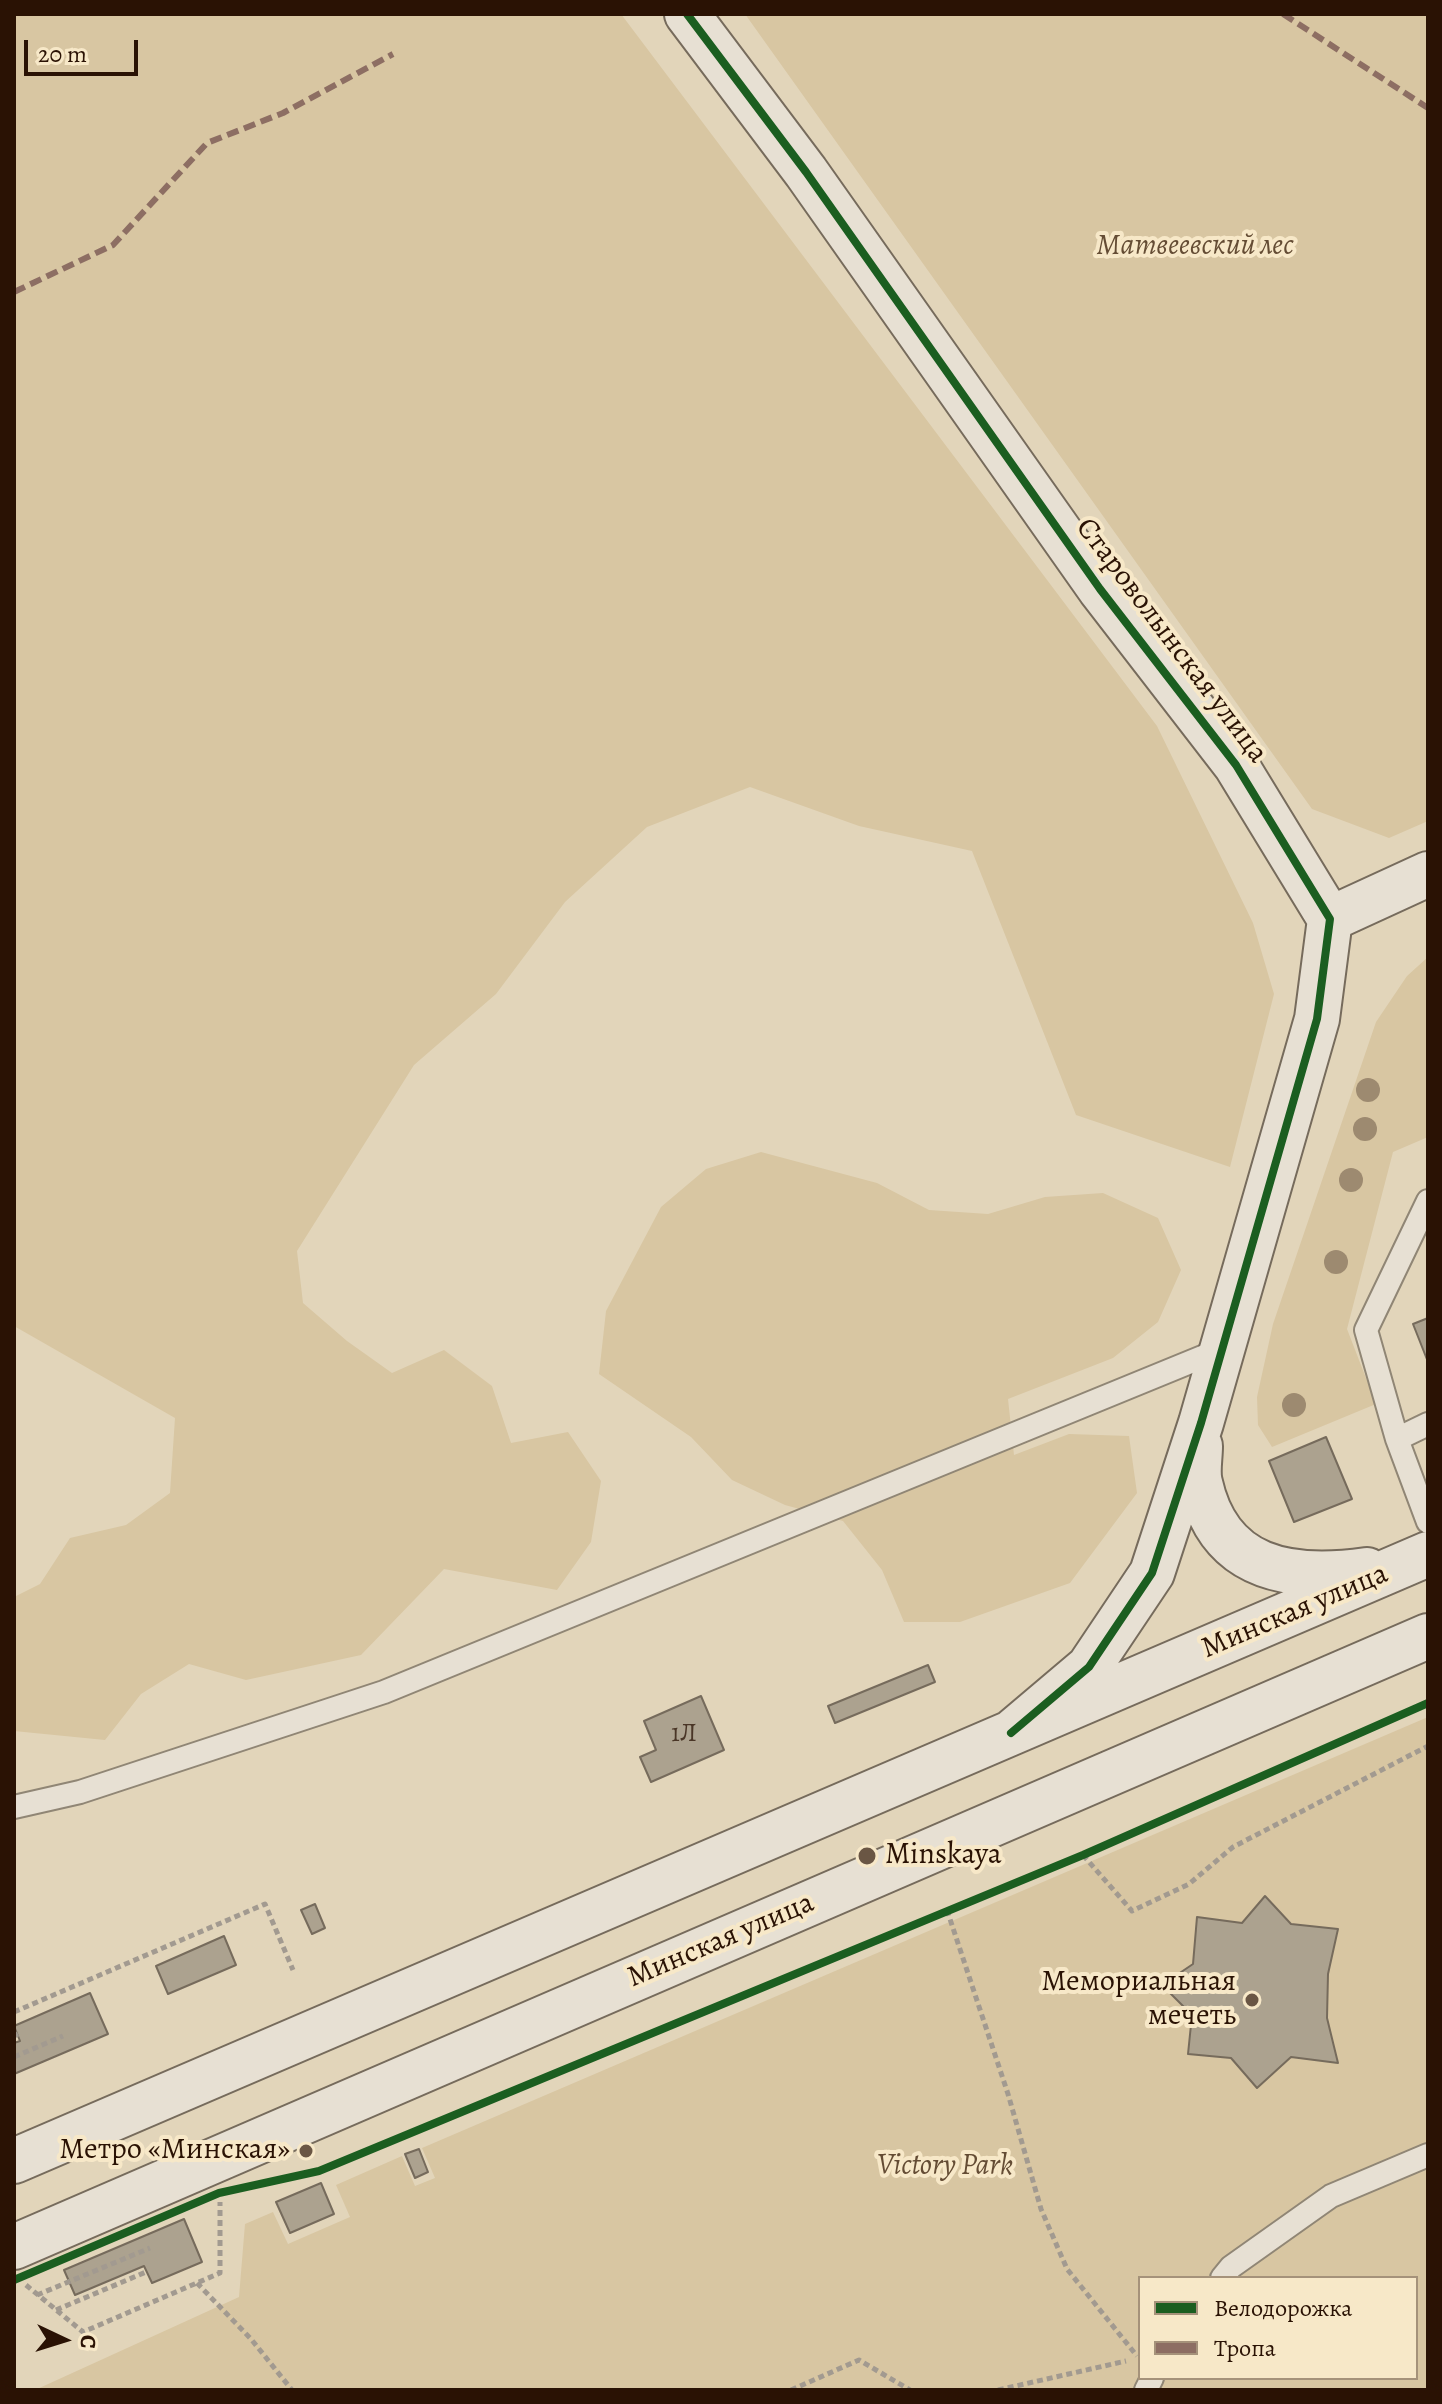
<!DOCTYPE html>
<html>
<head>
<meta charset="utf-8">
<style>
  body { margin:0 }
  #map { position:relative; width:1442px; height:2404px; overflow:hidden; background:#e2d5ba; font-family:Alegreya,serif }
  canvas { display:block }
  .frame { position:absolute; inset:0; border:16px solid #2a1204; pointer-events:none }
  .legend { position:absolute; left:1138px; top:2276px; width:280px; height:104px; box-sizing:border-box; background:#f7e8c8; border:2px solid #a5927a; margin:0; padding:10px 14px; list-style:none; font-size:24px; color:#2a1204 }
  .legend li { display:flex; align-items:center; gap:16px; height:40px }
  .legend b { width:40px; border:2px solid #a5927a }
  .north { position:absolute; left:24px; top:2300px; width:80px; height:80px; -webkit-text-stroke:6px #f7e8c8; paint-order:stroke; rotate:94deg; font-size:22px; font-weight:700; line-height:32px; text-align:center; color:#2a1204 }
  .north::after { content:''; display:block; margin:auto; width:28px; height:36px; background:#2a1204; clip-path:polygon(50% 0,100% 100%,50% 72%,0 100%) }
  .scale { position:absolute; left:24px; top:40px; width:114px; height:36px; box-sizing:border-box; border:4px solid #2a1204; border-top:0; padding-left:10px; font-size:24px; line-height:28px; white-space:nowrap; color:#2a1204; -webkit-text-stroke:6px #f7e8c8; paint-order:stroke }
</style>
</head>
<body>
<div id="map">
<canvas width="1442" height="2404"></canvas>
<div class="frame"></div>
<ul class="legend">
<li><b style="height:10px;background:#1b5e20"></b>Велодорожка</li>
<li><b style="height:10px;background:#8d6e63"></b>Тропа</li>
</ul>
<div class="north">С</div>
<div class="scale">20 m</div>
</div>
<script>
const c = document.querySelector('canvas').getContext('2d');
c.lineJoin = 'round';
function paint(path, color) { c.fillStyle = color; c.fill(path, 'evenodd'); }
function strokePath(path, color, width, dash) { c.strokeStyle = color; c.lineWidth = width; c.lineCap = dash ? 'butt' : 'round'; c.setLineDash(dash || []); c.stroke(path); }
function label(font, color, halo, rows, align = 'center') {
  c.font = font + ' Alegreya,serif'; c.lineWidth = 8; c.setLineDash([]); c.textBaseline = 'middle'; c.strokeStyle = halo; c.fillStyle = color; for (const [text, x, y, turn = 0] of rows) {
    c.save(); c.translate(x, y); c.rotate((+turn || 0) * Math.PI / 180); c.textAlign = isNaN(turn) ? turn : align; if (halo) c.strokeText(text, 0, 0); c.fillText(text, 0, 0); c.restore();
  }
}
paint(new Path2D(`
  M14,14H621L1157,726L1253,923L1274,994L1230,1167L1076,1115L972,851L859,826L750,787L647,827L565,902L496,994L414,1065L297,1251L303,1303L347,1341L392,1373L444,1350L492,1386L511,1443L568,1432L601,1481L591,1542L557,1590L444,1569L361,1655L246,1680L189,1664L141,1694L105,1740L14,1731V1597L40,1584L70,1538L126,1525L170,1493L175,1418L14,1326Z
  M745,14H1428V821L1389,838L1312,809Z
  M1428,957V1137L1393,1152L1347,1329L1376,1404L1272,1447L1258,1425L1257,1397L1273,1324L1376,1022L1407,976Z
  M761,1152L877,1183L929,1210L988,1214L1045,1197L1103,1193L1158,1218L1181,1270L1158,1322L1113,1358L1008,1399L1014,1455L1069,1434L1129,1436L1137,1493L1070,1583L960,1622H904L882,1570L843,1521L785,1505L732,1480L691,1437L599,1374L606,1311L661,1207L706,1169Z
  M1428,1717V2390H35L239,2297L245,2224L273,2212L288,2244L350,2217L336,2185L402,2156L415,2186L435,2178L422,2148ZM1140,2278H1416V2378H1140Z`), '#d8c6a2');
const building = new Path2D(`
  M1428,1318V1362L1413,1324Z
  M1326,1437L1352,1499L1294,1522L1269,1461Z
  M928,1665L935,1682L835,1723L828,1706Z
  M701,1696L724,1750L651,1782L640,1757L656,1750L644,1721Z
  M1265,1896L1291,1924L1338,1929L1328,1974L1327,2018L1338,2063L1291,2057L1257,2088L1231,2058L1188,2054L1192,2015L1162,1985L1193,1964L1197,1917L1242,1923Z
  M315,1904L325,1928L312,1934L301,1910Z
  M224,1936L236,1965L168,1994L156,1966Z
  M90,1993L108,2034L14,2074V2043L20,2041L14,2026Z
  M419,2149L428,2172L415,2178L405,2154Z
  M321,2183L334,2214L290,2233L276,2202Z
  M184,2219L202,2262L152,2283L144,2266L75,2295L64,2270Z`);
paint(building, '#aca28f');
strokePath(building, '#766b5c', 2);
const lane = new Path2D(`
  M1428,1201L1366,1330L1397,1439L1428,1522
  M1397,1439L1428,1424
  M14,1807L80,1792L384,1692L1222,1349
  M1222,2278L1231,2267L1331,2196L1428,2155
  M1146,2390L1152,2378`);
const secondary = new Path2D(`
  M687,14L806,172L1100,589L1236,765L1330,919L1317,1019L1201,1423L1152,1573L1089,1667L1011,1733
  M1330,919L1428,874
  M1200,1446C1200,1458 1197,1472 1200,1483C1219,1570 1290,1581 1367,1570
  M14,2161L1428,1554
  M14,2247L1428,1636`);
strokePath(lane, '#908675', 26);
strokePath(secondary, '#766b5c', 48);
strokePath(new Path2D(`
  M1083,1855L1132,1911L1189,1884L1233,1847L1428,1746
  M947,1910L1008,2094L1041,2209L1067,2269L1137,2356
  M14,2012L265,1904L293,1970
  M14,2036L18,2034
  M14,2057L63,2036
  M197,2283L251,2339L292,2390
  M26,2285L83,2332L220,2273V2202
  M37,2295L150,2248
  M56,2310L146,2272
  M791,2390L859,2360L910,2390
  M998,2390L1126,2361`), '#a29a90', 5, [6, 4]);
strokePath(lane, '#e7e0d3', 22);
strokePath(secondary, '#e7e0d3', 44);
strokePath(new Path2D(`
  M1283,14L1428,108
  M14,292L113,245L207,143L283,113L393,54`), '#8d6e63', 6, [12, 6]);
strokePath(new Path2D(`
  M687,14L806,172L1100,589L1236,765L1330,919L1317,1019L1201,1423L1152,1573L1089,1667L1011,1733
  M14,2280L219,2193L319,2171L1083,1855L1428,1703`), '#1b5e20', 8);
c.fillStyle = '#9d8a70';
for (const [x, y] of [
  [1368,1090],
  [1365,1129],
  [1351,1180],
  [1336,1262],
  [1294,1405]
]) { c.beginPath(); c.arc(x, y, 12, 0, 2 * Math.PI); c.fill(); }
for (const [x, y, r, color] of [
  [867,1856,10,"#6a5644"],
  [1252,2000,8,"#6a5644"],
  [306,2151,8,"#6a5644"]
]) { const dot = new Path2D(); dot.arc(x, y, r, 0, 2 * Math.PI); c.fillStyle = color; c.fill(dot); strokePath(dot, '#f7e8c8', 3); }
label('26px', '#4a3627', null, [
  ["1Л",684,1735]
]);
label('italic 30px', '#644c34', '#f7e8c8', [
  ["Матвеевский лес",1195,247],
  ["Victory Park",945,2167]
]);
label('30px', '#2a1204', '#f7e8c8', [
  ["Староволынская улица",1171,641,53],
  ["Минская улица",1295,1612,-23],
  ["Минская улица",721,1941,-23]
]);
label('30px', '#2a1204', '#f7e8c8', [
  ["Minskaya",885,1856,"left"],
  ["Мемориальная",1236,1983],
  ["мечеть",1236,2017],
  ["Метро «Минская»",290,2151]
], 'right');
</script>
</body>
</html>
